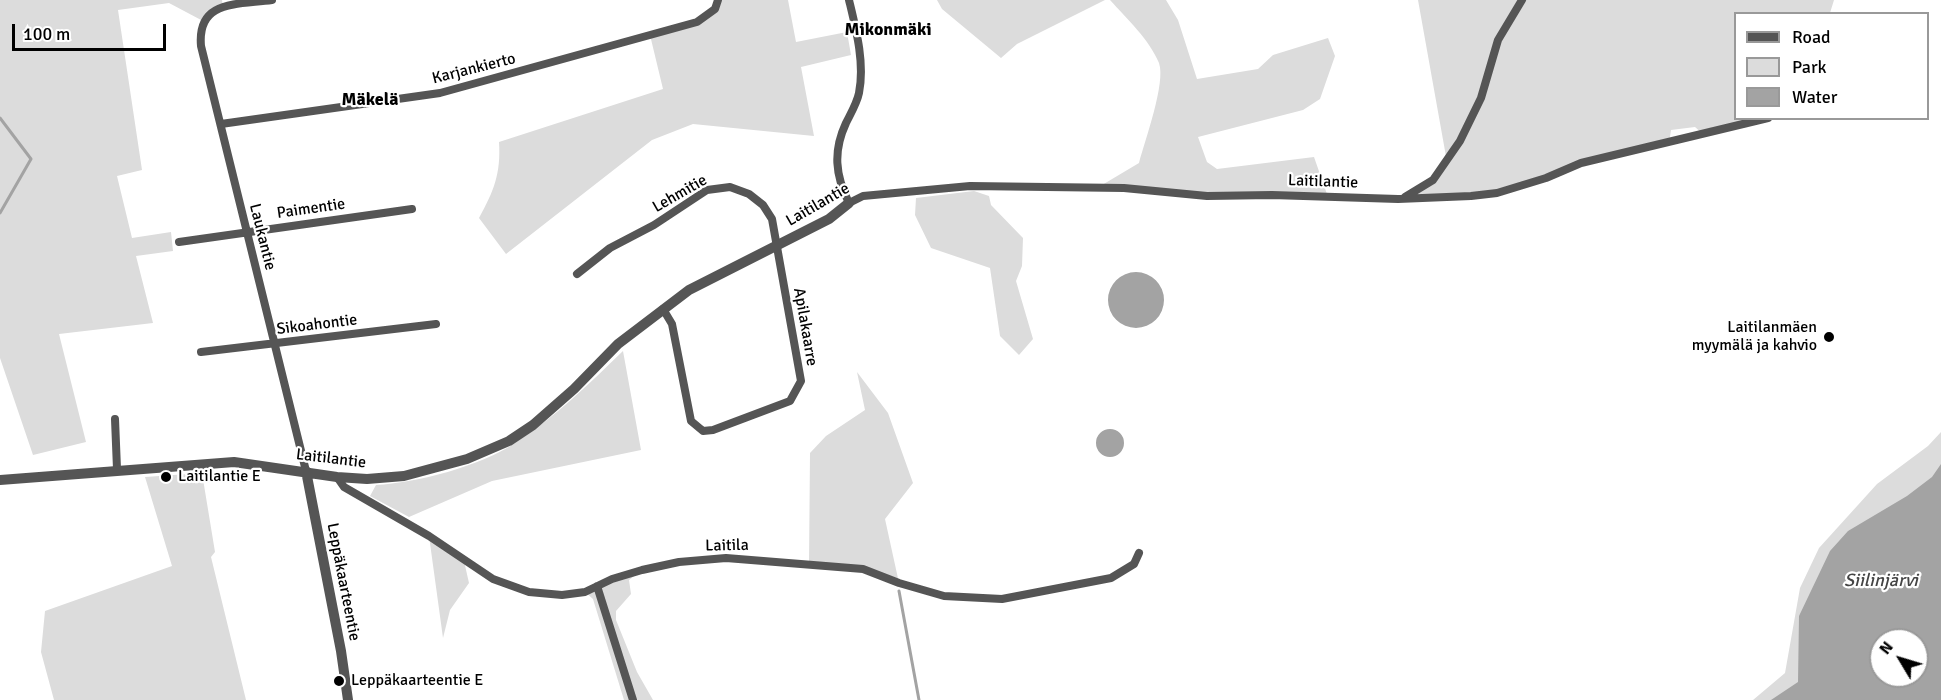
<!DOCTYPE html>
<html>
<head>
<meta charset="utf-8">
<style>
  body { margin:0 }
  #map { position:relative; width:1941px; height:700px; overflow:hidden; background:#fff; font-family:Signika,sans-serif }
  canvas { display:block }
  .legend { position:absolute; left:1734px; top:12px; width:195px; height:108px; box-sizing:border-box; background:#fff; border:2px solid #999; margin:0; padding:8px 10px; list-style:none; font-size:18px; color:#000 }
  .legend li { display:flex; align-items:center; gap:12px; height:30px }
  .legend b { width:30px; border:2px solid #999 }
  .north { position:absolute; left:1869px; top:628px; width:60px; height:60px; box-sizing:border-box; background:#fff; border:2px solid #999; border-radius:50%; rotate:308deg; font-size:16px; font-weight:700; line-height:24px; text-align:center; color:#000 }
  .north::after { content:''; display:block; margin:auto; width:21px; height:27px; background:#000; clip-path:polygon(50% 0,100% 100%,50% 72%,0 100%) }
  .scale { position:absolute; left:12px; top:24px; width:154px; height:27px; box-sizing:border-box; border:3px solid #000; border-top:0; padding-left:8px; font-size:18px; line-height:21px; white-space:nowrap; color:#000; -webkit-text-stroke:4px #fff; paint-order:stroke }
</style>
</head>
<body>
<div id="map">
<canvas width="1941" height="700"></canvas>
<ul class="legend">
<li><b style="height:8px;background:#555"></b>Road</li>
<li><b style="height:16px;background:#dcdcdc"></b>Park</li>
<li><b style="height:16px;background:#a3a3a3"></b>Water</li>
</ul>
<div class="north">N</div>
<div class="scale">100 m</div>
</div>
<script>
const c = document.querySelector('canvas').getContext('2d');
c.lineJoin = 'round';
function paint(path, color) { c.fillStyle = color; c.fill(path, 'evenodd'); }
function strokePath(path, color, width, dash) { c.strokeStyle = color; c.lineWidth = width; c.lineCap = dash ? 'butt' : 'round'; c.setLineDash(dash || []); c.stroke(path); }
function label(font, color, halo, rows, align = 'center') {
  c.font = font + ' Signika,sans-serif'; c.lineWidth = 4.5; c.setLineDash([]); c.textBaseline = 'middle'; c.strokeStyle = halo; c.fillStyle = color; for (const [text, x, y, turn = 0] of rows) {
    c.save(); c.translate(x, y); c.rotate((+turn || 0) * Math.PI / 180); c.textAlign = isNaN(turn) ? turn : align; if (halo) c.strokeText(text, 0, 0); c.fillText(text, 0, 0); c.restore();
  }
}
paint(new Path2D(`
  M0,0H222L223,6L203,21L169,3L118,10L142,170L117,176L132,238L171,232L173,251L136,256L153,323L59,334L86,442L33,455L0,358Z
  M718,0H788L796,42L847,32L851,55L801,67L814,136L693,124L652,140L506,254L479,218C494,191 501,173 499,142L663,89L650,35L697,22Z
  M937,0H1105L1017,44L1001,58L942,9Z
  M1110,0H1166L1178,20L1197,79L1258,69L1273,55L1328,38L1335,56L1320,99L1303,110L1198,137L1207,162L1217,169L1314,157L1328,197L1207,196L1097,188L1139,163C1145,140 1166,83 1159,63C1149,39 1127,19 1110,0Z
  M1418,0H1834L1830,13L1736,14V118L1755,119L1704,135L1695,127L1671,130L1669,143L1613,155L1497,193L1409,196L1418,191L1447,162Z
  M974,191L989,196L991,205L1023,238L1022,266L1016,281L1033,339L1019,355L1000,336L990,268L931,248L915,215L916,198Z
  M623,351L641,450L492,481L409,517L370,496L376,485C416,483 481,466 515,443C555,417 589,384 623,351Z
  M857,372L888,413L913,483L885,519L899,583L863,569L809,565L810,453L826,436L865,410Z
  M1941,432V577L1881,640V676L1874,700H1753L1785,673L1800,588L1819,548L1877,484L1928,446Z
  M202,473L215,552L211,557L246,700H54L41,652L45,611L172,566L145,477Z
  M429,536L464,561L469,583L450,610L443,638Z
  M642,570L629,580L631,594L616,611V620L637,672L653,700H624L593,599L585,592Z`), '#dcdcdc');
paint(new Path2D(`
  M1108 300a28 28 0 1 1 56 0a28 28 0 1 1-56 0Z
  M1096 443a14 14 0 1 1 28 0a14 14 0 1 1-28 0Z
  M1941,464V700H1771L1798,682L1799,616L1830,551L1848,531L1907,496L1932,477ZM1881,640H1917V676H1881Z`), '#a3a3a3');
strokePath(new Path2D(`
  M0,118L31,159L0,213
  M899,591L919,700`), '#a3a3a3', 3);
strokePath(new Path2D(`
  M272,0C236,5 197,0 201,46L306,471
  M849,0C856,29 865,63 859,93C857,103 851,113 846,123C833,151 835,175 849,203L863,196L970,186L1124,188L1207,196L1272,195L1398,199L1471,196L1497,193L1546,178L1581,163L1768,118
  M221,124L440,93L697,22L715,9L718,0
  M1405,197L1433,180L1460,141L1481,98L1498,40L1522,0
  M179,242L412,209
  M577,274L610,248L654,225L707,190L730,187L749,194L763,205L772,219L801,381L790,401L713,430L703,431L691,421L672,324L663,309
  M201,352L436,324
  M115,419L117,469
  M337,477L344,487L429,536L493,579L529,592L562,595L585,592L612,579L642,570L679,562L726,558L863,569L899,583L944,596L1002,599L1111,578L1134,564L1139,553
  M597,586L633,700`), '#555', 8);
strokePath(new Path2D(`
  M306,471L341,651L348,700
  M0,480L234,462L337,477L367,479L404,476L467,459L509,441L533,425L574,389L618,344L689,290L829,219L849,203`), '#555', 10);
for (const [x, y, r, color] of [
  [1829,337,6,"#000"],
  [166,477,6,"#000"],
  [339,681,6,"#000"]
]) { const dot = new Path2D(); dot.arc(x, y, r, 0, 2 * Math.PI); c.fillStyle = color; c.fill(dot); strokePath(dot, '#fff', 2); }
label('16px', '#000', '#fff', [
  ["Karjankierto",474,69,-14],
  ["Laitilantie",1323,182,2],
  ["Lehmitie",680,194,-30],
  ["Laitilantie",818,205,-30],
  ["Paimentie",311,209,-8],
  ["Laukantie",262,237,76],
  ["Sikoahontie",317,325,-7],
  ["Apilakaarre",805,327,80],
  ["Laitilantie",331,459,7],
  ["Laitila",727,546,-1],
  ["Leppäkaarteentie",343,582,79]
]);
label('16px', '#000', '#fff', [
  ["Laitilanmäen",1817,328,"right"],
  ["myymälä ja kahvio",1817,346,"right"],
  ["Laitilantie E",178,477],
  ["Leppäkaarteentie E",351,681]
], 'left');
label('bold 18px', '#000', '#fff', [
  ["Mikonmäki",888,30],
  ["Mäkelä",370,100]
]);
label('italic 18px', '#444', '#fff', [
  ["Siilinjärvi",1881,581]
]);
</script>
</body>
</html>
